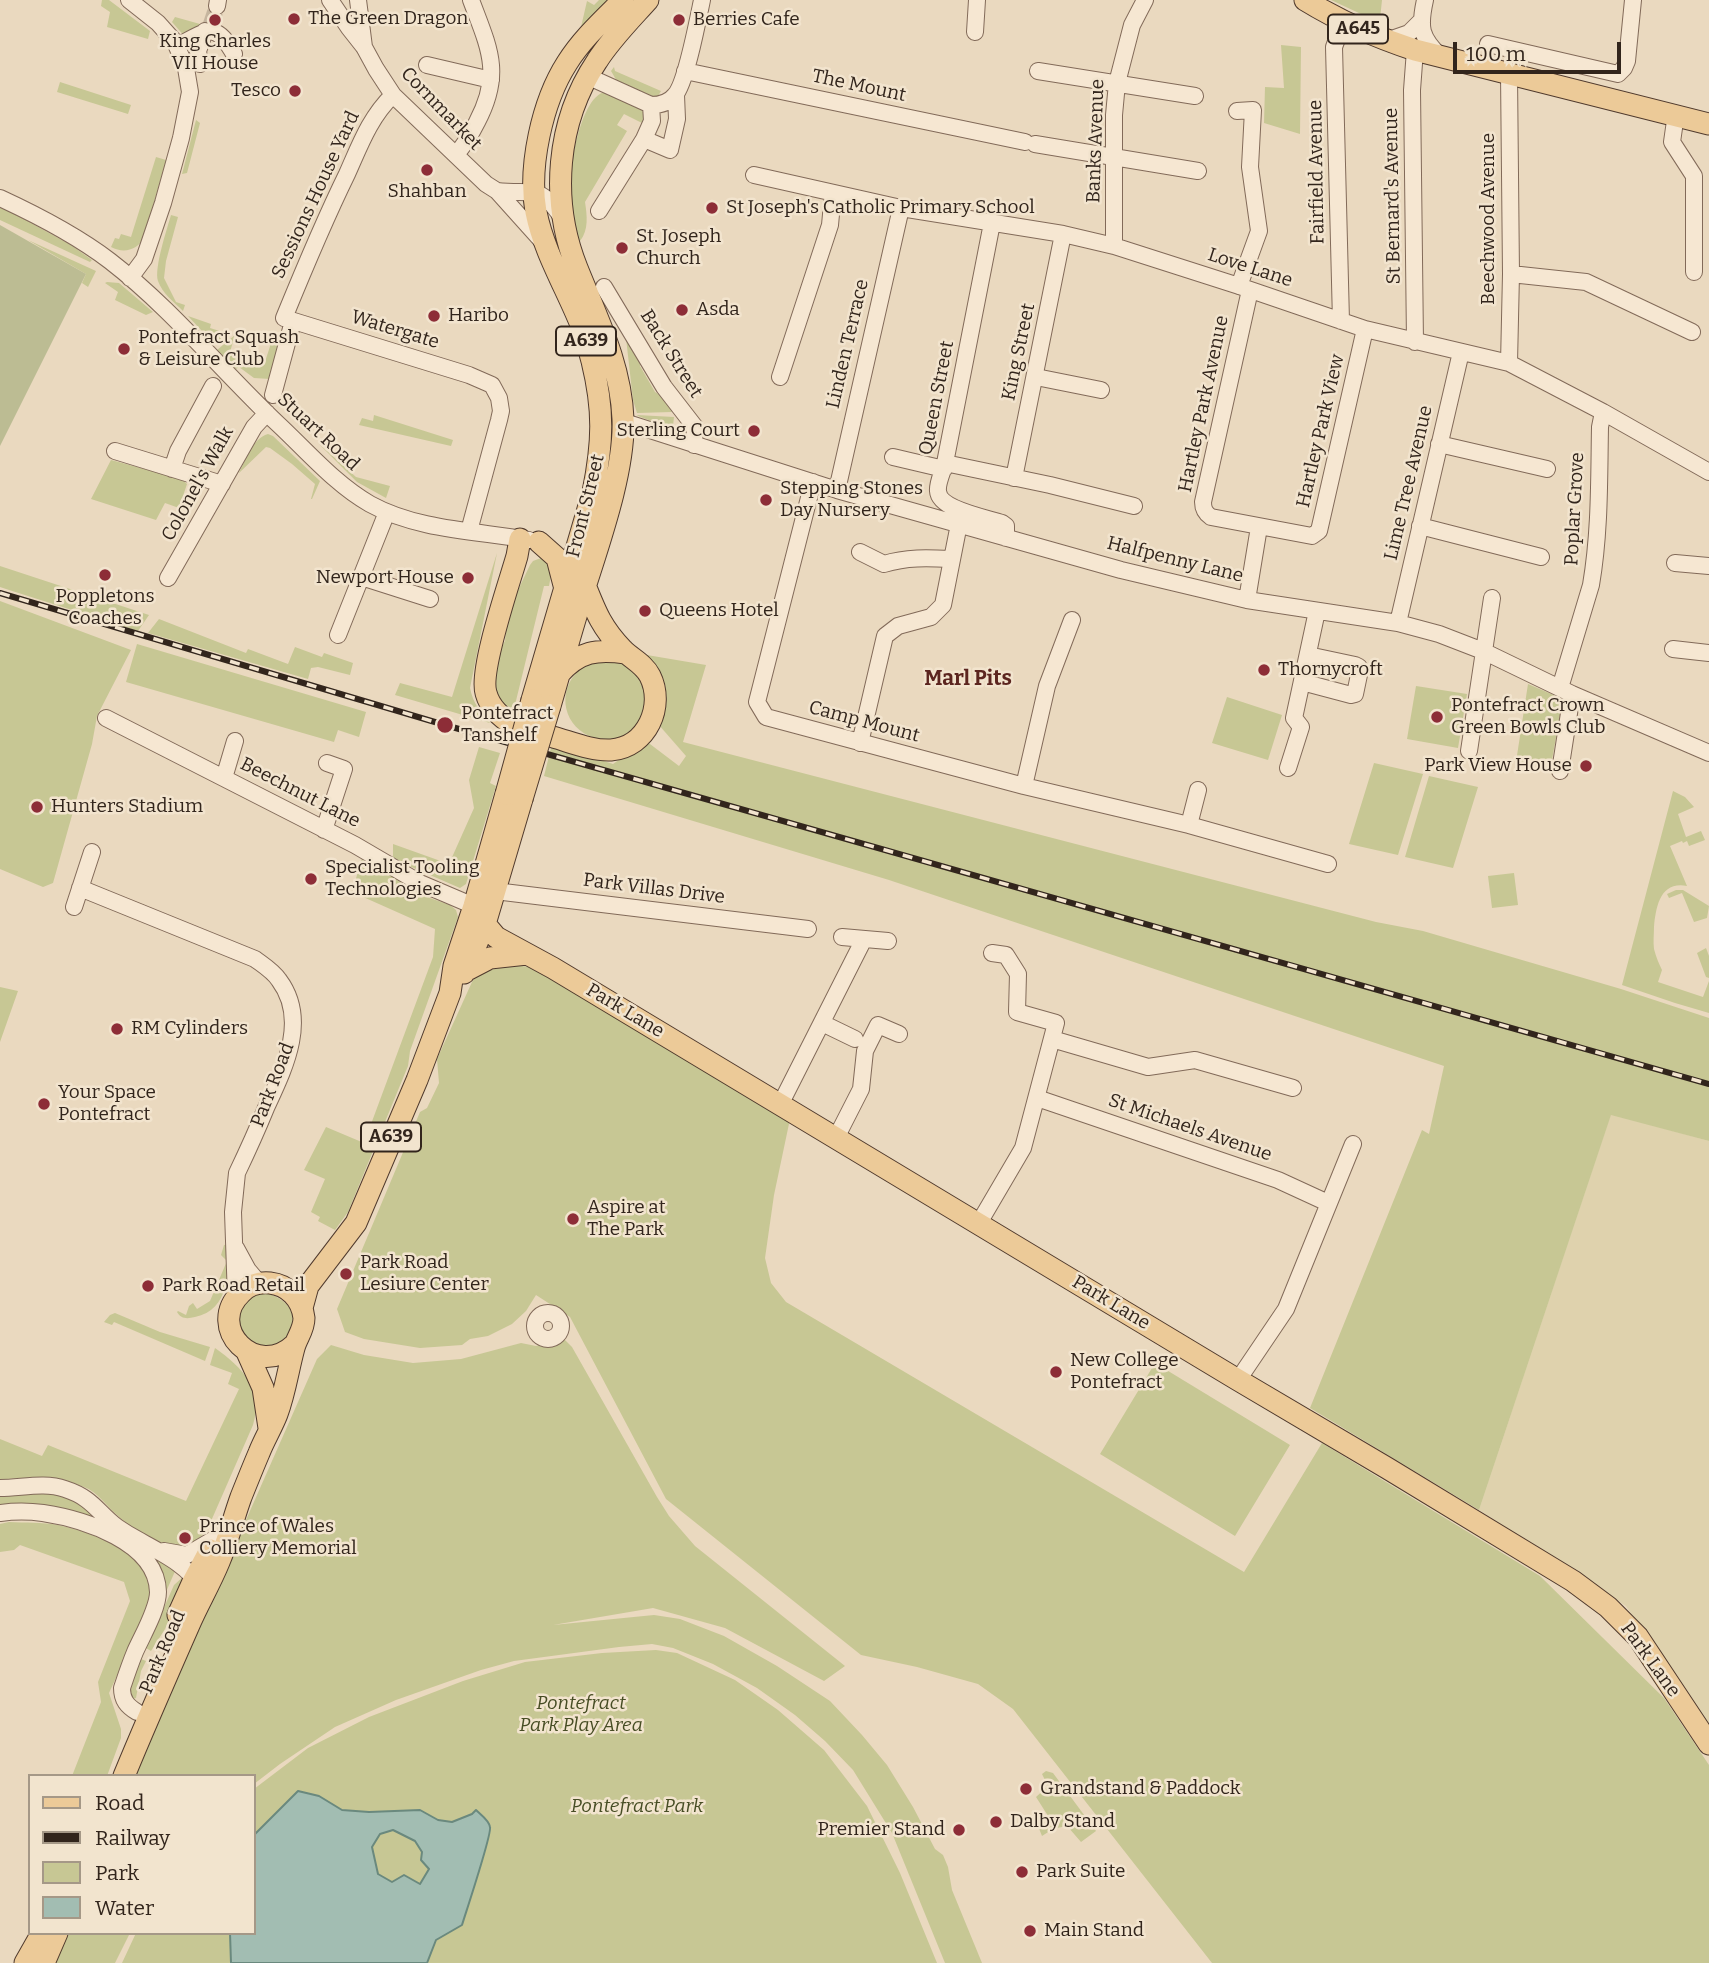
<!DOCTYPE html>
<html>
<head>
<meta charset="utf-8">
<style>
  body { margin:0 }
  #map { position:relative; width:1709px; height:1963px; overflow:hidden; background:#ead9bf; font-family:Bitter,serif }
  canvas { display:block }
  .legend { position:absolute; left:28px; top:1774px; width:228px; height:161px; box-sizing:border-box; background:#f2e4ce; border:2px solid #a59887; margin:0; padding:9px 12px; list-style:none; font-size:21px; color:#32251c }
  .legend li { display:flex; align-items:center; gap:14px; height:35px }
  .legend b { width:35px; border:2px solid #a59887 }
  .scale { position:absolute; left:1453px; top:42px; width:168px; height:32px; box-sizing:border-box; border:4px solid #32251c; border-top:0; padding-left:9px; font-size:21px; line-height:24px; white-space:nowrap; color:#32251c; -webkit-text-stroke:5px #f2e4ce; paint-order:stroke }
</style>
</head>
<body>
<div id="map">
<canvas width="1709" height="1963"></canvas>
<ul class="legend">
<li><b style="height:9px;background:#ecca98"></b>Road</li>
<li><b style="height:9px;background:#32251c"></b>Railway</li>
<li><b style="height:19px;background:#c7c794"></b>Park</li>
<li><b style="height:19px;background:#a2bdb2"></b>Water</li>
</ul>
<div class="scale">100 m</div>
</div>
<script>
const c = document.querySelector('canvas').getContext('2d');
c.lineJoin = 'round';
function paint(path, color) { c.fillStyle = color; c.fill(path, 'evenodd'); }
function strokePath(path, color, width, dash) { c.strokeStyle = color; c.lineWidth = width; c.lineCap = dash ? 'butt' : 'round'; c.setLineDash(dash || []); c.stroke(path); }
function label(font, color, halo, rows, align = 'center') {
  c.font = font + ' Bitter,serif'; c.lineWidth = 5; c.setLineDash([]); c.textBaseline = 'middle'; c.strokeStyle = halo; c.fillStyle = color; for (const [text, x, y, turn = 0] of rows) {
    c.save(); c.translate(x, y); c.rotate((+turn || 0) * Math.PI / 180); c.textAlign = isNaN(turn) ? turn : align; if (halo) c.strokeText(text, 0, 0); c.fillText(text, 0, 0); c.restore();
  }
}
paint(new Path2D(`
  M1611,1114L1709,1141V1727L1626,1606L1479,1510Z`), '#dfd2ad');
paint(new Path2D(`
  M102,0H109L150,31L148,39L107,27L110,12L101,6Z
  M599,0H609L581,27L587,1L594,5Z
  M1331,0H1382L1380,19L1361,14Z
  M175,17L200,24L199,29L186,38L172,22Z
  M1281,45L1301,47L1300,134L1264,123L1265,87L1284,88Z
  M614,67L615,71L661,91L658,96H649L618,83L611,71Z
  M60,82L131,105L128,114L57,92Z
  M605,92L643,107L647,116L642,123L624,114L617,125L627,131L585,202C587,215 589,230 580,241H576C573,231 570,219 569,209C566,185 578,97 605,92Z
  M196,120L200,123L187,173L182,174Z
  M156,157L166,160L144,238C137,250 124,254 111,247L115,238L119,239L121,234L131,237Z
  M0,206L71,245L92,260L90,262L0,220Z
  M171,215L178,217L166,261L164,278L176,302L185,305L183,311C174,302 162,293 158,281C154,268 167,229 171,215Z
  M28,240L96,271L88,287L82,283L86,274Z
  M107,282L119,283L153,312L146,315L115,300L118,292L105,283Z
  M188,316L211,324L210,328L226,333L215,345Z
  M625,329L640,360V366L655,392L662,396L672,412L637,413L633,400Z
  M235,335L230,352L265,362L272,340L280,343L270,379L254,378L239,367L236,369L217,350Z
  M374,415L453,440L451,446L359,425L362,418L373,421Z
  M637,415L674,417L673,426L667,427L638,416Z
  M268,434L273,436L320,481L312,499H311L315,484L292,464L270,448L266,447L239,473C246,459 252,439 268,434Z
  M318,443L356,477L390,486L386,498L357,482Z
  M111,460L182,479L187,484L179,508L165,503L156,520L91,499Z
  M497,553L470,688C473,703 480,712 490,723L395,695L400,683L452,697Z
  M541,558L548,561L552,570L549,586H544L513,713L491,695L494,661L505,641L507,613L530,565L533,561Z
  M0,566L149,615L138,631L6,589L0,587Z
  M0,601L131,650L97,716L92,744L53,883L43,887L0,869Z
  M159,619L246,653L248,649L288,664L295,647L322,657L324,653L353,663L350,675L318,667L311,668L308,679L148,633Z
  M137,644L366,712L359,737L338,730L334,742L126,682Z
  M647,655L706,665L683,742L1376,922L1423,931L1621,989L1709,1018V1141L1611,1115L1479,1510L1310,1408L1422,1130L1429,1134L1444,1066L889,880L544,776L552,744L613,764L646,741L679,766L686,756L658,724L645,662Z
  M599,660H613L627,665L638,674L648,700L639,727C632,731 623,739 616,741C611,742 604,740 600,739C568,734 554,698 576,673C582,666 590,663 599,660Z
  M1528,684L1563,699L1551,765L1516,762Z
  M1416,686L1467,694L1458,748L1407,739Z
  M1227,697L1282,715L1268,760L1212,743Z
  M479,747L500,753L490,783L496,786L466,884L460,888L393,859V844L449,864L474,808L469,780Z
  M1374,763L1423,774L1398,855L1349,844Z
  M1429,776L1478,787L1453,868L1405,857Z
  M1673,791L1685,797L1694,807L1678,814L1686,837L1701,831L1705,840L1689,846L1687,841L1683,843L1682,841L1670,846L1687,886C1660,881 1656,907 1654,927C1654,934 1653,942 1654,949C1656,957 1659,964 1662,970L1658,982L1703,997L1709,981V1013L1675,1003L1622,985Z
  M362,858L427,897L450,905L456,910L458,917L410,1051L408,1066L348,1212L335,1230L318,1221L320,1217L311,1212L325,1179L304,1170L326,1127L364,1143L433,957L435,929L352,892Z
  M1514,873L1518,905L1492,908L1488,876Z
  M1676,890H1683L1709,906L1707,918L1694,922L1682,893L1669,898L1667,894Z
  M1706,948L1709,956V978L1706,977L1697,953Z
  M514,965L530,967L790,1119L774,1195L765,1258L771,1283L786,1302L1244,1572L1322,1443L1540,1576L1664,1698L1709,1765V1963H1212L1013,1709L978,1684L917,1667L861,1655L666,1499L570,1317L536,1295L526,1311L512,1324L488,1336L470,1339L462,1345L420,1348L364,1339L345,1332L337,1309L420,1112L427,1108L439,1083L437,1059L472,982L479,972Z
  M0,987L18,991L0,1042Z
  M229,1244C228,1272 230,1310 195,1317C187,1319 181,1319 177,1312L178,1311L186,1315L189,1306L193,1303L197,1309L210,1301L227,1261L221,1255L224,1245Z
  M260,1293C285,1293 306,1319 285,1340C280,1345 271,1347 265,1349L239,1333L237,1313L250,1297Z
  M115,1313L160,1332L210,1347L205,1361L114,1322L112,1325L104,1322L110,1315Z
  M564,1339L572,1347L657,1497L669,1516L695,1546L845,1666L824,1681L725,1628L653,1608L553,1625L654,1615L680,1619L724,1636L777,1666L830,1701L862,1735L887,1765L913,1807L935,1849L943,1855L948,1867L952,1890L982,1963H945L892,1833L853,1770L825,1741L795,1715L757,1688L713,1664L673,1648L652,1644L619,1647L514,1661L481,1670L396,1700L335,1727L280,1764L254,1784V1776H133L317,1359L331,1345L364,1355L413,1363L461,1359L521,1343L536,1346Z
  M215,1348C243,1368 264,1389 253,1425L208,1528C184,1564 141,1537 117,1515C106,1506 98,1492 84,1487C51,1474 34,1478 0,1479V1439L42,1456L48,1445L186,1501L239,1389L228,1384L232,1373L210,1365Z
  M1155,1363L1290,1445L1235,1536L1100,1454Z
  M31,1491C72,1496 76,1496 106,1525L0,1508V1494Z
  M9,1522C25,1523 42,1522 58,1525C90,1532 153,1552 150,1594C149,1606 142,1618 137,1629C128,1650 119,1672 109,1693L121,1729V1738L107,1776H72L101,1702L98,1682L130,1601L124,1582L20,1545L14,1550L0,1552V1524Z
  M147,1552L176,1569L162,1601Z
  M184,1576L188,1579L165,1629L151,1651L146,1648L174,1585Z
  M656,1650L677,1653L735,1680L778,1710L824,1750L867,1806L900,1873L937,1963H122L136,1933H254V1789L308,1748L369,1717L463,1681L525,1662L602,1653Z
  M141,1659L146,1661L141,1671L136,1698L133,1699L129,1689Z
  M1046,1771L1053,1773L1096,1831L1081,1842L1068,1827C1058,1826 1050,1831 1042,1836L1038,1826L1050,1819L1036,1797L1048,1786L1042,1774Z
  M64,1933H130L115,1963H51Z`), '#c7c794');
paint(new Path2D(`
  M0,225L86,274L0,446Z`), '#bcbc93');
const water = new Path2D(`
  M298,1791L319,1796L342,1810L369,1812L420,1810L438,1820L452,1822L472,1814L476,1810C481,1815 489,1820 490,1827C492,1834 466,1912 462,1925L436,1940L427,1963H231L230,1933H254V1835ZM393,1830L415,1841L422,1852L421,1860L429,1869L420,1884L404,1875L392,1882L378,1874L372,1847L380,1834Z`);
paint(water, '#a2bdb2');
strokePath(water, '#6a897e', 2);
strokePath(new Path2D(`
  M210,27L217,6`), '#c5b59e', 16, [16, 8]);
const minor = new Path2D(`
  M129,0L158,23L175,42L186,68L190,92L181,138L163,203L144,259L130,278
  M330,0L349,28L364,47L376,69L393,95L486,184L497,191L541,240
  M358,0L364,47
  M1425,0C1419,27 1420,37 1441,57
  M217,6L218,0
  M975,32L977,0
  M1386,41L1409,33L1421,21
  M185,42C211,27 218,26 234,54
  M1488,44L1618,74L1624,68L1627,61L1633,0
  M1415,50L1412,90L1415,342
  M200,64L198,51L205,31
  M427,65L491,80
  M685,71L1025,142
  M1038,71L1195,96
  M1509,74L1511,274L1509,363
  M587,76L651,105C660,105 669,103 675,95C686,83 698,19 702,0
  M393,95C370,117 360,145 347,174C324,221 304,269 284,318L469,375L492,385L499,398L501,411L499,420L469,531
  M651,105L652,121L644,139L670,150L677,119L676,95
  M1237,111L1253,110L1250,167L1259,231L1239,286
  M1676,114L1672,142L1694,176V272
  M1035,144L1198,171
  M456,154C465,145 471,134 477,122C503,73 489,48 471,0
  M754,175L901,208L1063,234L1114,246L1239,286L1365,329L1509,363L1603,412L1709,472
  M497,191C534,195 539,183 563,219
  M0,198C39,216 76,235 110,261C171,308 222,371 278,424C306,450 336,485 370,504C417,530 477,531 529,540
  M599,211L644,139
  M992,223L945,463C943,471 937,483 938,491C939,510 988,518 1002,523L1006,526V538
  M1114,246V115L1117,83L1132,25L1145,0
  M1511,274L1586,282L1692,332
  M604,287L664,387L695,427L694,445
  M1250,290L1203,502C1203,509 1205,513 1211,517L1312,536L1319,531L1365,329
  M1341,321L1334,47L1343,23
  M780,377L830,225L833,193
  M1036,377L1101,390
  M273,395L293,321
  M623,423L631,424L837,490L1121,570L1247,600L1398,623L1439,634L1483,651L1572,694L1709,753
  M1439,444L1547,469
  M115,451L222,484
  M893,457L944,469
  M945,463L1050,485L1134,506
  M172,469L178,451L213,386
  M1014,478L1063,234
  M813,482L757,702L766,717L1024,786L1189,825L1328,864
  M837,490L901,208
  M1420,526L1541,557
  M860,552L884,564C907,557 928,558 951,559
  M1675,563L1709,566
  M361,577L430,599
  M168,578L254,427L267,413
  M1247,600L1259,527
  M1398,623L1461,352
  M338,635L387,512
  M1673,649L1709,653
  M1302,682L1351,695L1355,694L1360,670L1359,667L1355,665L1308,655
  M1560,688L1591,585C1600,532 1599,480 1600,427L1603,412
  M106,718L355,845L420,883L474,906
  M860,743L885,636L898,626L931,617L943,605L959,524
  M1469,751L1492,598
  M1288,768L1301,727L1294,718L1317,611
  M1560,771L1572,694
  M224,778L235,741
  M1024,786L1047,686L1072,620
  M1189,825L1198,790
  M324,830L344,769L327,763
  M80,888L255,959C263,965 273,971 279,980C309,1020 284,1069 266,1108C257,1130 247,1152 237,1173L233,1212L236,1299
  M495,891L808,929
  M74,907L92,852
  M842,937L888,941
  M822,1023L855,1039
  M1052,1039L1148,1067L1195,1060L1293,1088
  M1037,1098L1278,1180L1328,1203
  M780,1105L864,939
  M836,1138L861,1089L865,1051L878,1025L899,1034
  M979,1223L1023,1148L1056,1023L1017,1012L1018,974L1006,955L992,953
  M236,1248L248,1270L259,1283
  M535 1326a13 13 0 1 1 26 0a13 13 0 1 1-26 0Z
  M1238,1380L1286,1309L1353,1144
  M0,1488C22,1488 44,1482 65,1489C93,1498 97,1512 117,1527C140,1544 189,1561 200,1588
  M0,1513C14,1511 29,1511 43,1513C83,1519 157,1542 158,1592C158,1609 142,1636 135,1652C130,1664 126,1676 122,1688C122,1700 127,1706 137,1712
  M164,1551L187,1555L216,1538`);
const major = new Path2D(`
  M1305,0C1341,22 1375,37 1415,50L1709,124
  M539,542L557,558L564,585
  M559,674C579,651 597,649 626,653
  M532,700L593,492C603,442 604,410 592,361C589,351 587,340 583,330C568,291 544,253 536,212C528,167 542,102 567,63C582,39 603,20 623,0
  M550,706C562,665 573,624 586,584C601,537 625,468 623,419C621,365 597,318 577,268C550,201 556,122 597,61C611,39 630,20 648,0
  M513,725C501,717 490,708 486,693C479,670 509,584 517,556L520,539
  M553,737C571,742 592,751 611,750C647,747 665,706 650,676C644,664 632,659 623,650C602,628 596,613 585,585
  M474,906L485,924L496,937L553,968L1238,1380L1387,1468L1573,1581L1608,1607L1638,1637L1709,1744
  M465,971L490,958L527,954
  M464,973L485,924L522,799
  M302,1308L308,1286L356,1223L417,1080L450,993L454,966L474,906L506,794
  M247,1352L263,1388L269,1428
  M178,1615L192,1584L210,1550
  M124,1776C145,1725 167,1675 189,1625C198,1604 210,1584 219,1562C228,1541 233,1519 241,1497C247,1482 253,1467 259,1453C264,1440 272,1427 277,1414C285,1393 288,1370 294,1348C297,1337 304,1330 304,1318C302,1299 288,1285 270,1283C259,1282 248,1285 241,1293C205,1327 256,1381 295,1344
  M25,1963L42,1933
  M44,1963L57,1933`);
strokePath(minor, '#826a59', 18);
strokePath(major, '#503a2d', 23);
strokePath(minor, '#f6e7d2', 16);
strokePath(major, '#ecca98', 21);
const rail = new Path2D(`
  M0,593L445,725L1709,1084`);
strokePath(rail, '#32251c', 6);
strokePath(rail, '#f2e4ce', 3.5, [10]);
const majorBridge = new Path2D(`
  M506,794L532,700
  M522,799L550,706`);
strokePath(majorBridge, '#503a2d', 23, []);
strokePath(majorBridge, '#ecca98', 21);
for (const [x, y, r, color] of [
  [294,19,7,"#8d2d37"],
  [215,20,7,"#8d2d37"],
  [679,20,7,"#8d2d37"],
  [295,91,7,"#8d2d37"],
  [427,170,7,"#8d2d37"],
  [712,208,7,"#8d2d37"],
  [622,248,7,"#8d2d37"],
  [682,310,7,"#8d2d37"],
  [434,316,7,"#8d2d37"],
  [124,349,7,"#8d2d37"],
  [754,431,7,"#8d2d37"],
  [766,500,7,"#8d2d37"],
  [105,575,7,"#8d2d37"],
  [468,578,7,"#8d2d37"],
  [645,611,7,"#8d2d37"],
  [1264,670,7,"#8d2d37"],
  [1437,717,7,"#8d2d37"],
  [445,725,9,"#8d2d37"],
  [1586,766,7,"#8d2d37"],
  [37,807,7,"#8d2d37"],
  [311,879,7,"#8d2d37"],
  [117,1029,7,"#8d2d37"],
  [44,1104,7,"#8d2d37"],
  [573,1219,7,"#8d2d37"],
  [346,1274,7,"#8d2d37"],
  [148,1286,7,"#8d2d37"],
  [1056,1372,7,"#8d2d37"],
  [185,1538,7,"#8d2d37"],
  [1026,1789,7,"#8d2d37"],
  [996,1822,7,"#8d2d37"],
  [959,1830,7,"#8d2d37"],
  [1022,1872,7,"#8d2d37"],
  [1030,1931,7,"#8d2d37"]
]) { const dot = new Path2D(); dot.arc(x, y, r, 0, 2 * Math.PI); c.fillStyle = color; c.fill(dot); strokePath(dot, '#f2e4ce', 2.5); }
for (const [x, y, w] of [
  [1358,29,60],
  [586,341,60],
  [391,1137,60]
]) { const box = new Path2D(); box.roundRect(x - w / 2, y - 14.5, w, 29, 5); c.fillStyle = '#f2e4ce'; c.fill(box); strokePath(box, '#32251c', 2); }
label('bold 18px', '#32251c', null, [
  ["A645",1358,29],
  ["A639",586,341],
  ["A639",391,1137]
]);
label('19px', '#32251c', '#f2e4ce', [
  ["The Green Dragon",308,19],
  ["Berries Cafe",693,20],
  ["King Charles",215,42,"center"],
  ["VII House",215,64,"center"],
  ["Tesco",281,91,"right"],
  ["Shahban",427,192,"center"],
  ["St Joseph's Catholic Primary School",726,208],
  ["St. Joseph",636,237],
  ["Church",636,259],
  ["Asda",696,310],
  ["Haribo",448,316],
  ["Pontefract Squash",138,338],
  ["& Leisure Club",138,360],
  ["Sterling Court",740,431,"right"],
  ["Stepping Stones",780,489],
  ["Day Nursery",780,511],
  ["Newport House",454,578,"right"],
  ["Poppletons",105,597,"center"],
  ["Coaches",105,619,"center"],
  ["Queens Hotel",659,611],
  ["Thornycroft",1278,670],
  ["Pontefract Crown",1451,706],
  ["Green Bowls Club",1451,728],
  ["Pontefract",461,714],
  ["Tanshelf",461,736],
  ["Park View House",1572,766,"right"],
  ["Hunters Stadium",51,807],
  ["Specialist Tooling",325,868],
  ["Technologies",325,890],
  ["RM Cylinders",131,1029],
  ["Your Space",58,1093],
  ["Pontefract",58,1115],
  ["Aspire at",587,1208],
  ["The Park",587,1230],
  ["Park Road",360,1263],
  ["Lesiure Center",360,1285],
  ["Park Road Retail",162,1286],
  ["New College",1070,1361],
  ["Pontefract",1070,1383],
  ["Prince of Wales",199,1527],
  ["Colliery Memorial",199,1549],
  ["Grandstand & Paddock",1040,1789],
  ["Dalby Stand",1010,1822],
  ["Premier Stand",945,1830,"right"],
  ["Park Suite",1036,1872],
  ["Main Stand",1044,1931]
], 'left');
label('19px', '#32251c', '#f2e4ce', [
  ["The Mount",859,86,12],
  ["Cornmarket",441,109,46],
  ["Banks Avenue",1096,141,-88],
  ["Fairfield Avenue",1317,172,-91],
  ["Sessions House Yard",316,195,-65],
  ["St Bernard's Avenue",1393,196,-91],
  ["Beechwood Avenue",1489,219,-90],
  ["Love Lane",1250,268,18],
  ["Watergate",395,330,17],
  ["Linden Terrace",848,344,-77],
  ["King Street",1019,352,-78],
  ["Back Street",671,354,58],
  ["Queen Street",937,398,-79],
  ["Hartley Park Avenue",1204,404,-78],
  ["Hartley Park View",1321,431,-77],
  ["Stuart Road",318,432,43],
  ["Lime Tree Avenue",1409,483,-77],
  ["Colonel's Walk",198,484,-61],
  ["Front Street",586,506,-76],
  ["Poplar Grove",1575,509,-87],
  ["Halfpenny Lane",1175,560,14],
  ["Camp Mount",864,722,15],
  ["Beechnut Lane",300,793,27],
  ["Park Villas Drive",654,889,7],
  ["Park Lane",625,1011,31],
  ["Park Road",273,1085,-69],
  ["St Michaels Avenue",1190,1128,19],
  ["Park Lane",1111,1303,31],
  ["Park Road",163,1652,-67],
  ["Park Lane",1650,1660,54]
]);
label('italic 19px', '#474d24', '#f2e4ce', [
  ["Pontefract",581,1704],
  ["Park Play Area",581,1726],
  ["Pontefract Park",637,1807]
]);
label('bold 21px', '#5c251f', '#f2e4ce', [
  ["Marl Pits",968,679]
]);
</script>
</body>
</html>
